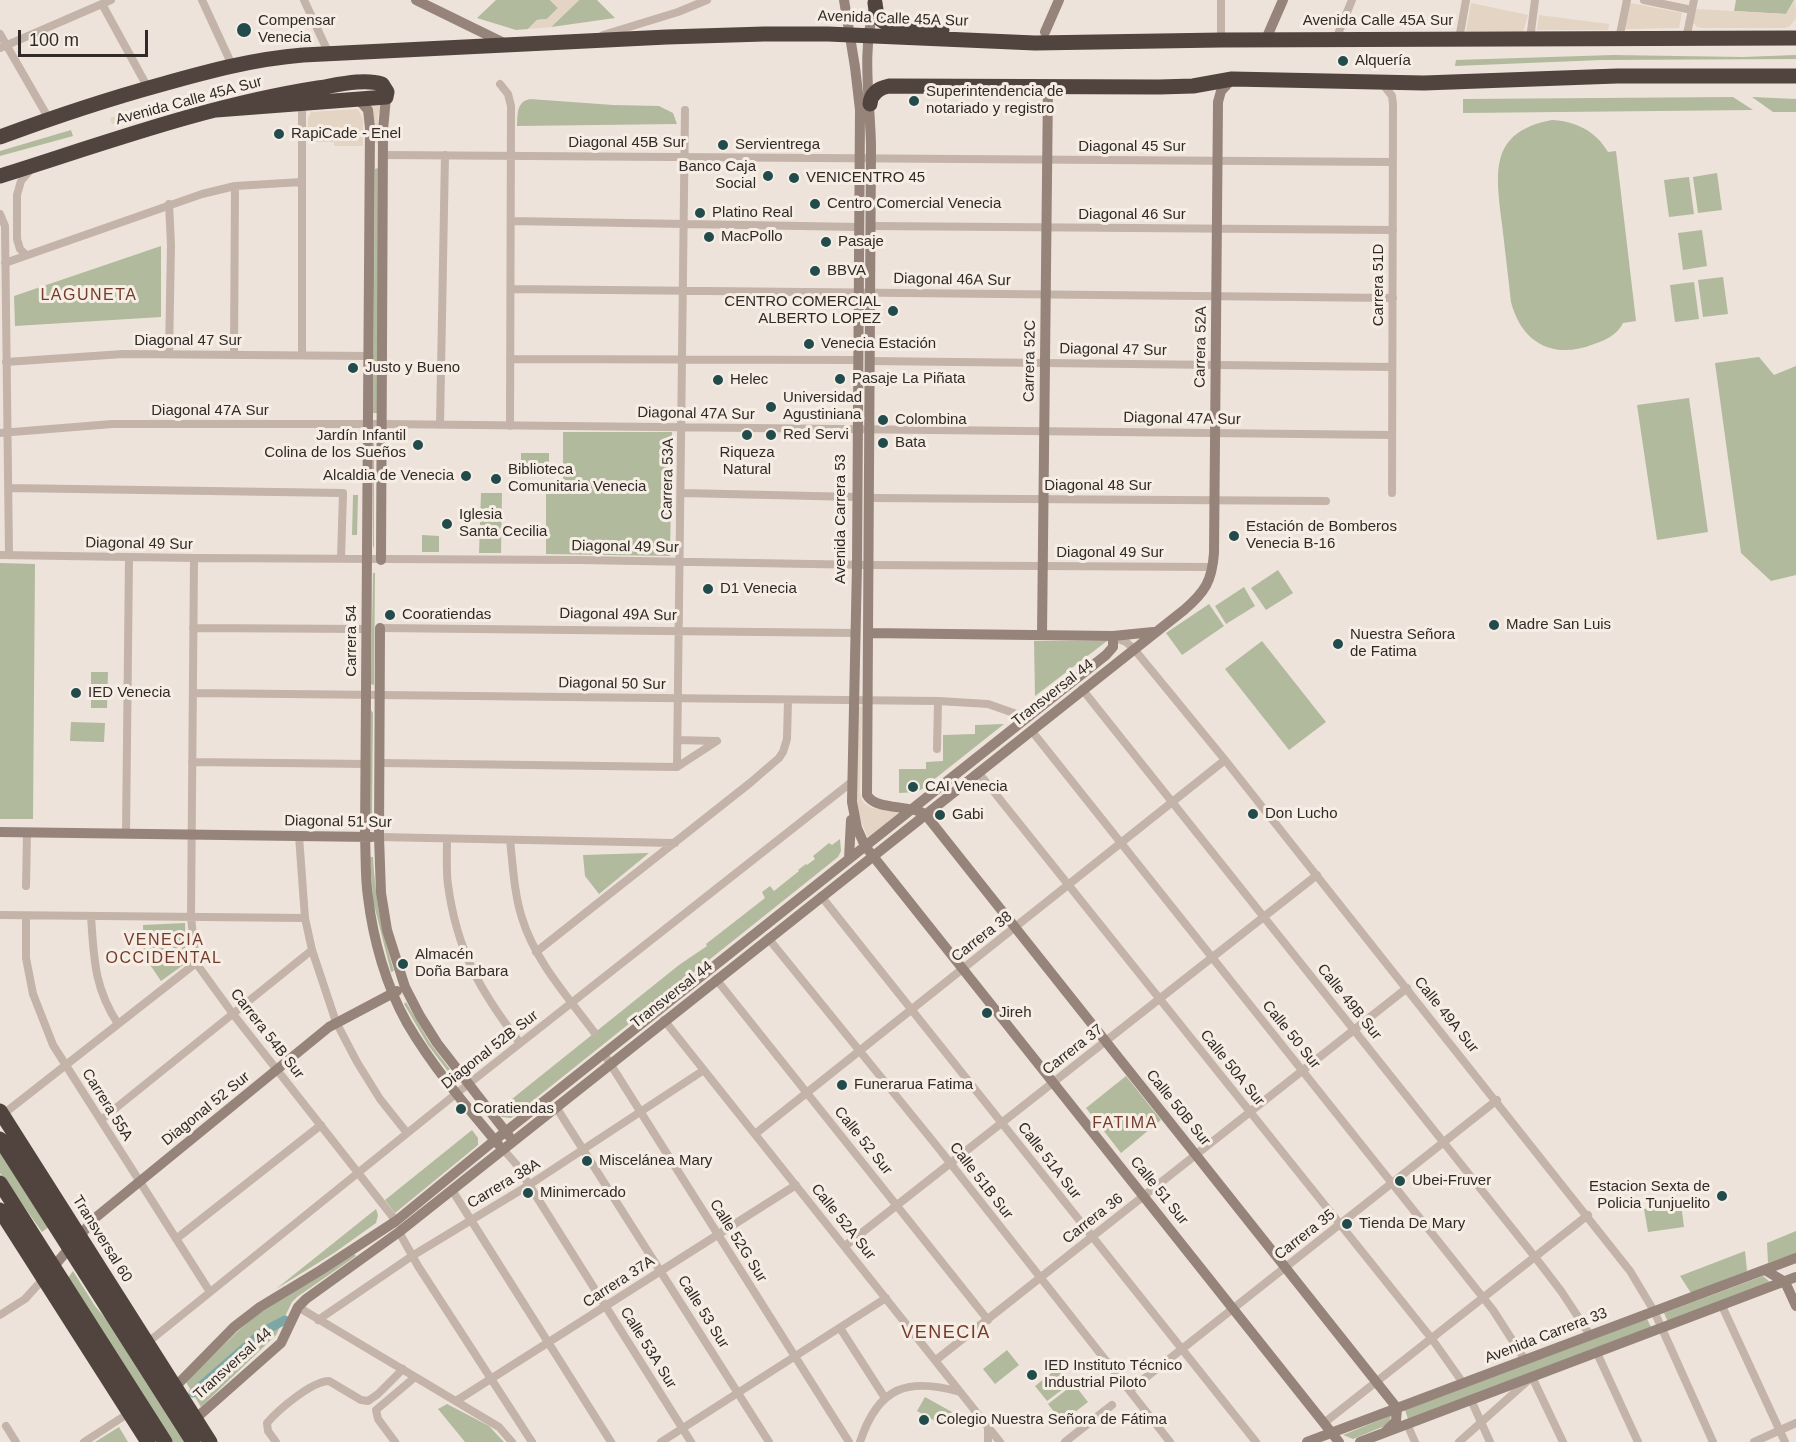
<!DOCTYPE html>
<html>
<head>
<meta charset="utf-8">
<style>
  body { margin:0 }
  #map { position:relative; width:1796px; height:1442px; overflow:hidden; background:#ede3da; font-family:Helvetica,sans-serif }
  canvas { display:block }
  .scale { position:absolute; left:18px; top:30px; width:130px; height:27px; box-sizing:border-box; border:3px solid #312a27; border-top:0; padding-left:8px; font-size:18px; line-height:21px; white-space:nowrap; color:#312a27; -webkit-text-stroke:4px #f6eee5; paint-order:stroke }
</style>
</head>
<body>
<div id="map">
<canvas width="1796" height="1442"></canvas>
<div class="scale">100 m</div>
</div>
<script>
const c = document.querySelector('canvas').getContext('2d');
c.lineJoin = 'round';
function paint(path, color) { c.fillStyle = color; c.fill(path, 'evenodd'); }
function strokePath(path, color, width, dash) { c.strokeStyle = color; c.lineWidth = width; c.lineCap = dash ? 'butt' : 'round'; c.setLineDash(dash || []); c.stroke(path); }
function label(font, color, halo, rows, align = 'center') {
  c.font = font + ' Helvetica,sans-serif'; c.lineWidth = 6; c.setLineDash([]); c.textBaseline = 'middle'; c.strokeStyle = halo; c.fillStyle = color; for (const [text, x, y, turn = 0] of rows) {
    c.save(); c.translate(x, y); c.rotate((+turn || 0) * Math.PI / 180); c.textAlign = isNaN(turn) ? turn : align; if (halo) c.strokeText(text, 0, 0); c.fillText(text, 0, 0); c.restore();
  }
}
paint(new Path2D(`
  M496,0H550L558,8L547,19L537,20L528,29L516,30L477,18Z
  M579,0H597L615,18L551,27Z
  M1736,0H1794L1786,14L1734,11Z
  M1613,55L1743,57L1796,55V59L1601,60L1455,66L1456,60Z
  M1733,97L1753,110L1463,113V99Z
  M1752,97L1796,99V112H1773Z
  M530,99L613,105L659,106L673,113L677,124L517,126C518,114 516,102 530,99Z
  M1552,120C1575,121 1596,131 1608,152L1616,151L1636,321L1623,323C1617,335 1606,340 1594,344C1554,360 1522,344 1511,302C1508,276 1505,250 1502,224C1496,173 1488,132 1552,120Z
  M71,130L73,136L0,156V151Z
  M378,168V413H373L375,169Z
  M1717,173L1722,210L1698,213L1693,177Z
  M1689,177L1694,214L1669,217L1664,180Z
  M1702,230L1707,266L1683,270L1678,233Z
  M161,246V317L15,326L14,296Z
  M1723,277L1728,314L1703,317L1698,280Z
  M1694,282L1699,319L1675,322L1670,285Z
  M1759,357L1774,375L1796,366V575L1771,581L1741,553L1715,363Z
  M1689,398L1708,532L1657,540L1637,405Z
  M563,432H672L670,556L546,554V482L563,481Z
  M374,439V546L373,548V440Z
  M521,453H549V469H521Z
  M481,493H502L501,553H479Z
  M353,495H358L357,535H352Z
  M422,535L439,536V552H422Z
  M0,563L35,564L33,819H0Z
  M1278,570L1293,593L1266,610L1251,588Z
  M373,573H375L374,685L371,684Z
  M1244,587L1255,606L1226,624L1215,606Z
  M1209,604L1224,626L1182,655L1166,633Z
  M1034,641H1107L1035,696Z
  M1262,641L1326,722L1289,750L1225,669Z
  M91,672H108L107,708H91Z
  M371,710L373,713L372,819H369Z
  M71,722L105,723L104,742L70,741Z
  M1004,724L922,789L916,792L899,793V769H926V762L943,761V735L975,734V725Z
  M840,839L841,851L838,857L511,1118L502,1117L497,1111L679,965L707,946L706,944L765,898L762,892L770,886L774,891L799,871L798,870L806,864L807,865L815,859L813,856L829,843L832,845Z
  M649,853L599,894L585,876L583,855Z
  M370,857H373C375,897 382,933 394,971L391,972L373,901Z
  M185,923L186,963L161,981L144,956L143,925Z
  M406,1002L430,1043L458,1080L456,1082L428,1045L404,1004Z
  M1126,1076L1161,1120L1121,1153L1086,1108Z
  M472,1130L478,1138V1145L395,1213L385,1200Z
  M0,1150L50,1226L42,1232L0,1173Z
  M1681,1204L1684,1227L1648,1232L1644,1209Z
  M376,1209L378,1215L376,1223L334,1253L276,1289Z
  M1796,1231V1253L1768,1263L1767,1243Z
  M1745,1251L1747,1271L1691,1293L1680,1276Z
  M354,1254L356,1256L297,1297L292,1302L276,1335L201,1407L186,1382L239,1330L258,1314Z
  M73,1271L95,1306L116,1331L187,1442H171L67,1279Z
  M1763,1276L1771,1283L1668,1322L1664,1313Z
  M1647,1319L1651,1327L1408,1419L1405,1410Z
  M1007,1350L1019,1365L995,1384L983,1369Z
  M1059,1367L1071,1383L1047,1401L1035,1386Z
  M1074,1384L1088,1402L1062,1422L1048,1404Z
  M925,1397L952,1412L944,1426L917,1411Z
  M447,1404L489,1426L504,1442H465L438,1409Z
  M1392,1415L1387,1425L1353,1439L1343,1435Z
  M119,1427L128,1442H95Z`), '#b1ba9c');
paint(new Path2D(`
  M550,0H579L551,27L528,29L537,20L547,19L558,8Z
  M1795,0L1796,18L1790,26L1785,28H1702L1697,27L1693,23L1695,9L1786,14Z
  M1471,3L1528,15L1523,32L1466,31Z
  M1630,3L1682,13L1679,28L1625,29Z
  M1539,15L1609,24L1608,30H1537Z
  M1369,58L1404,59V65H1369Z
  M384,101L378,115V144L374,142L369,106Z
  M143,109L145,114L112,124L110,118Z
  M358,109L363,119V146H334V142H308V118L311,112Z
  M858,706L862,707L860,792L861,798L864,803L872,808L901,812L868,838L857,811Z`), '#e3d4c3');
strokePath(new Path2D(`
  M193,1393L264,1331L285,1320`), '#7da6a6', 9);
strokePath(new Path2D(`
  M202,0L232,65
  M304,0L329,54
  M1221,0V40
  M1644,0L1692,10
  M102,4L148,88
  M0,34L49,119
  M603,35L678,12L707,0
  M1336,39L1352,0
  M1459,39L1466,0
  M1530,39L1535,0
  M1619,39L1627,0
  M1686,39L1694,0
  M0,48L111,0
  M1382,83L1392,96L1393,104L1392,493
  M500,84L508,94L511,106L510,426
  M383,155L1393,162
  M0,214L5,226L9,555
  M511,221L859,227
  M871,226L1393,230
  M26,255L20,249L17,239V195L21,181L32,168
  M5,263L202,194L235,186L302,182
  M511,289L1393,298
  M169,354L171,245L169,204
  M234,355L235,186
  M302,355V103
  M510,359L857,360
  M870,361L1392,367
  M6,362L123,354L370,356
  M440,425L445,155
  M0,433L112,424H383L1392,435
  M9,488L343,493L341,559
  M682,493L857,497
  M869,498L1326,501
  M0,555L194,558L579,560L869,565L1213,567
  M194,558L191,917L196,963L233,1014L396,1221
  M193,628L367,629
  M380,628L855,633
  M1114,637L1126,642L1134,649L1225,760L1630,1271L1654,1311L1713,1442
  M1082,689L1535,1257L1561,1291L1590,1335
  M193,693L938,701L988,704L1028,718
  M1031,730L1493,1310L1525,1360
  M678,740L715,741
  M937,749L938,701
  M192,762L366,764
  M380,763L677,767L717,741
  M677,767L685,110
  M978,772L1432,1339L1463,1383
  M126,834L129,557
  M299,836L305,918L312,950L336,1022L357,1062L380,1099L407,1133
  M379,837L675,843
  M447,839C447,854 446,870 448,885C457,951 480,991 520,1043
  M510,840C513,866 514,893 522,918C535,961 568,997 594,1032
  M26,886L27,833
  M821,896L1256,1442
  M0,915L305,918
  M26,916V958L33,994L53,1045L210,1292
  M91,916C94,959 94,987 118,1024
  M768,938L936,1145L1170,1442
  M536,952L750,783L779,758L783,752L787,739L788,700
  M716,979L988,1320
  M664,1020L1000,1442
  M604,1054L849,1442
  M556,1107L769,1442
  M2,1115L196,963
  M101,1120L312,950
  M755,1134L1225,760
  M503,1149L516,1164L691,1442
  M452,1190L611,1442
  M399,1232L418,1266L532,1442
  M176,1239L321,1125
  M845,1246L1317,875
  M1722,1306L1785,1442
  M298,1307L499,1427L512,1442
  M0,1315L25,1299L44,1278
  M318,1320L412,1256L529,1185L704,1070
  M840,1328L885,1398
  M147,1343L457,1093L853,781
  M1597,1353L1638,1442
  M936,1360L1407,988
  M1130,1390L1497,1100
  M1471,1400L1490,1442
  M456,1401L796,1185
  M1324,1423L1588,1215
  M1407,1424L1415,1442
  M6,1426L16,1442
  M84,1442L129,1413
  M276,1442L268,1431L267,1423C278,1410 312,1381 329,1381L361,1400L368,1401L378,1394L403,1369
  M395,1442L378,1419L376,1410L415,1377
  M661,1442L886,1298
  M860,1442C878,1387 907,1377 960,1392
  M988,1442V1427
  M1065,1442L1112,1405
  M1459,1442L1532,1377L1563,1442
  M1754,1442L1796,1423`), '#c3b3a8', 8);
strokePath(new Path2D(`
  M416,0L504,43
  M844,0L855,67L860,110L857,565L852,802L857,828L865,846L1339,1442
  M875,5C861,50 870,99 871,145L867,795C876,811 909,804 925,814L1397,1408L1396,1421L1384,1433
  M1045,32L1059,0
  M1266,39L1283,0
  M358,99L368,110L370,128L365,837C366,857 365,877 368,897C373,939 386,986 407,1023C432,1066 466,1106 498,1144
  M381,560L383,130L386,97
  M380,628L379,837L381,893L387,930L405,987L420,1016L437,1043L509,1136
  M868,633L1113,636L1153,632
  M1042,635L1048,87
  M0,832L372,837
  M849,859L851,820
  M1765,1270L1785,1282L1796,1306
  M49,1272L95,1218L329,1027L397,991
  M175,1387L234,1327L260,1307L321,1270L396,1221L495,1140L1106,655L1113,647V636
  M195,1419L281,1343L298,1307L306,1299L399,1232L1184,610C1205,592 1212,581 1214,553L1218,102L1221,91L1232,79
  M1307,1442L1796,1258
  M1360,1442L1796,1277`), '#96837a', 10);
strokePath(new Path2D(`
  M875,3C876,9 876,16 881,20C891,29 928,29 942,30
  M870,104C871,93 879,88 889,86L1159,87L1193,86L1232,79L1424,83L1617,76H1796
  M0,137C54,117 108,99 163,84C209,71 254,59 303,55L667,37L764,34H828L1035,43L1221,40L1796,38
  M0,176C105,143 209,105 318,88C337,85 364,78 382,84L387,92L386,97L216,110
  M0,1111L210,1442
  M0,1139L193,1442
  M0,1183L165,1442
  M0,1210L148,1442`), '#51443f', 15);
for (const [x, y, r, color] of [
  [244,30,8,"#224b4c"],
  [1343,61,6,"#224b4c"],
  [914,101,6,"#224b4c"],
  [279,134,6,"#224b4c"],
  [723,145,6,"#224b4c"],
  [768,176,6,"#224b4c"],
  [794,178,6,"#224b4c"],
  [815,204,6,"#224b4c"],
  [700,213,6,"#224b4c"],
  [709,237,6,"#224b4c"],
  [826,242,6,"#224b4c"],
  [815,271,6,"#224b4c"],
  [893,311,6,"#224b4c"],
  [809,344,6,"#224b4c"],
  [353,368,6,"#224b4c"],
  [840,379,6,"#224b4c"],
  [718,380,6,"#224b4c"],
  [771,407,6,"#224b4c"],
  [883,420,6,"#224b4c"],
  [747,435,6,"#224b4c"],
  [771,435,6,"#224b4c"],
  [883,443,6,"#224b4c"],
  [418,445,6,"#224b4c"],
  [466,476,6,"#224b4c"],
  [496,479,6,"#224b4c"],
  [447,524,6,"#224b4c"],
  [1234,536,6,"#224b4c"],
  [708,589,6,"#224b4c"],
  [390,615,6,"#224b4c"],
  [1494,625,6,"#224b4c"],
  [1338,644,6,"#224b4c"],
  [76,693,6,"#224b4c"],
  [913,787,6,"#224b4c"],
  [1253,814,6,"#224b4c"],
  [940,815,6,"#224b4c"],
  [403,964,6,"#224b4c"],
  [987,1013,6,"#224b4c"],
  [842,1085,6,"#224b4c"],
  [461,1109,6,"#224b4c"],
  [587,1161,6,"#224b4c"],
  [1400,1181,6,"#224b4c"],
  [528,1193,6,"#224b4c"],
  [1722,1196,6,"#224b4c"],
  [1347,1224,6,"#224b4c"],
  [1032,1375,6,"#224b4c"],
  [924,1420,6,"#224b4c"]
]) { const dot = new Path2D(); dot.arc(x, y, r, 0, 2 * Math.PI); c.fillStyle = color; c.fill(dot); strokePath(dot, '#f6eee5', 2); }
label('15px', '#312a27', '#f6eee5', [
  ["Avenida Calle 45A Sur",893,19,2],
  ["Avenida Calle 45A Sur",1378,21],
  ["Avenida Calle 45A Sur",189,101,-15],
  ["Diagonal 45B Sur",627,143],
  ["Diagonal 45 Sur",1132,147],
  ["Diagonal 46 Sur",1132,215],
  ["Diagonal 46A Sur",952,280,1],
  ["Carrera 51D",1379,285,-90],
  ["Diagonal 47 Sur",188,341],
  ["Carrera 52A",1201,347,-89],
  ["Diagonal 47 Sur",1113,350,1],
  ["Carrera 52C",1030,361,-89],
  ["Diagonal 47A Sur",210,411],
  ["Diagonal 47A Sur",696,414,1],
  ["Diagonal 47A Sur",1182,419,1],
  ["Carrera 53A",668,479,-89],
  ["Diagonal 48 Sur",1098,486],
  ["Avenida Carrera 53",841,519,-90],
  ["Diagonal 49 Sur",139,544,1],
  ["Diagonal 49 Sur",625,547,1],
  ["Diagonal 49 Sur",1110,553],
  ["Diagonal 49A Sur",618,615,1],
  ["Carrera 54",352,641,-90],
  ["Diagonal 50 Sur",612,684,1],
  ["Transversal 44",1053,693,-38],
  ["Diagonal 51 Sur",338,822,1],
  ["Carrera 38",982,937,-38],
  ["Transversal 44",672,995,-38],
  ["Calle 49B Sur",1349,1002,51],
  ["Calle 49A Sur",1446,1015,51],
  ["Carrera 54B Sur",267,1034,52],
  ["Calle 50 Sur",1291,1035,51],
  ["Diagonal 52B Sur",490,1050,-38],
  ["Carrera 37",1073,1050,-38],
  ["Calle 50A Sur",1232,1068,51],
  ["Carrera 55A",107,1105,58],
  ["Calle 50B Sur",1178,1108,51],
  ["Diagonal 52 Sur",206,1109,-39],
  ["Calle 52 Sur",863,1141,51],
  ["Calle 51A Sur",1049,1161,52],
  ["Calle 51B Sur",981,1181,52],
  ["Carrera 38A",504,1184,-31],
  ["Calle 51 Sur",1159,1191,51],
  ["Carrera 36",1093,1219,-38],
  ["Calle 52A Sur",843,1222,51],
  ["Carrera 35",1305,1235,-38],
  ["Transversal 60",102,1239,58],
  ["Calle 52G Sur",738,1241,58],
  ["Carrera 37A",619,1282,-33],
  ["Calle 53 Sur",703,1312,58],
  ["Avenida Carrera 33",1546,1336,-21],
  ["Calle 53A Sur",648,1348,58],
  ["Transversal 44",233,1364,-42]
]);
label('15px', '#312a27', '#f6eee5', [
  ["Compensar",258,21],
  ["Venecia",258,38],
  ["Alquería",1355,61],
  ["Superintendencia de",926,92],
  ["notariado y registro",926,109],
  ["RapiCade - Enel",291,134],
  ["Servientrega",735,145],
  ["Banco Caja",756,167,"right"],
  ["Social",756,184,"right"],
  ["VENICENTRO 45",806,178],
  ["Centro Comercial Venecia",827,204],
  ["Platino Real",712,213],
  ["MacPollo",721,237],
  ["Pasaje",838,242],
  ["BBVA",827,271],
  ["CENTRO COMERCIAL",881,302,"right"],
  ["ALBERTO LOPEZ",881,319,"right"],
  ["Venecia Estación",821,344],
  ["Justo y Bueno",365,368],
  ["Pasaje La Piñata",852,379],
  ["Helec",730,380],
  ["Universidad",783,398],
  ["Agustiniana",783,415],
  ["Colombina",895,420],
  ["Red Servi",783,435],
  ["Jardín Infantil",406,436,"right"],
  ["Colina de los Sueños",406,453,"right"],
  ["Bata",895,443],
  ["Riqueza",747,453,"center"],
  ["Natural",747,470,"center"],
  ["Biblioteca",508,470],
  ["Comunitaria Venecia",508,487],
  ["Alcaldia de Venecia",454,476,"right"],
  ["Iglesia",459,515],
  ["Santa Cecilia",459,532],
  ["Estación de Bomberos",1246,527],
  ["Venecia B-16",1246,544],
  ["D1 Venecia",720,589],
  ["Cooratiendas",402,615],
  ["Madre San Luis",1506,625],
  ["Nuestra Señora",1350,635],
  ["de Fatima",1350,652],
  ["IED Venecia",88,693],
  ["CAI Venecia",925,787],
  ["Don Lucho",1265,814],
  ["Gabi",952,815],
  ["Almacén",415,955],
  ["Doña Barbara",415,972],
  ["Jireh",999,1013],
  ["Funerarua Fatima",854,1085],
  ["Coratiendas",473,1109],
  ["Miscelánea Mary",599,1161],
  ["Ubei-Fruver",1412,1181],
  ["Estacion Sexta de",1710,1187,"right"],
  ["Policia Tunjuelito",1710,1204,"right"],
  ["Minimercado",540,1193],
  ["Tienda De Mary",1359,1224],
  ["IED Instituto Técnico",1044,1366],
  ["Industrial Piloto",1044,1383],
  ["Colegio Nuestra Señora de Fátima",936,1420]
], 'left');
c.letterSpacing = '1.5px';
label('16px', '#743a2b', '#f6eee5', [
  ["LAGUNETA",89,296],
  ["VENECIA",164,941],
  ["OCCIDENTAL",164,959],
  ["FATIMA",1125,1124]
]);
c.letterSpacing = '0px';
c.letterSpacing = '1.5px';
label('18px', '#743a2b', '#f6eee5', [
  ["VENECIA",946,1333]
]);
c.letterSpacing = '0px';
</script>
</body>
</html>
